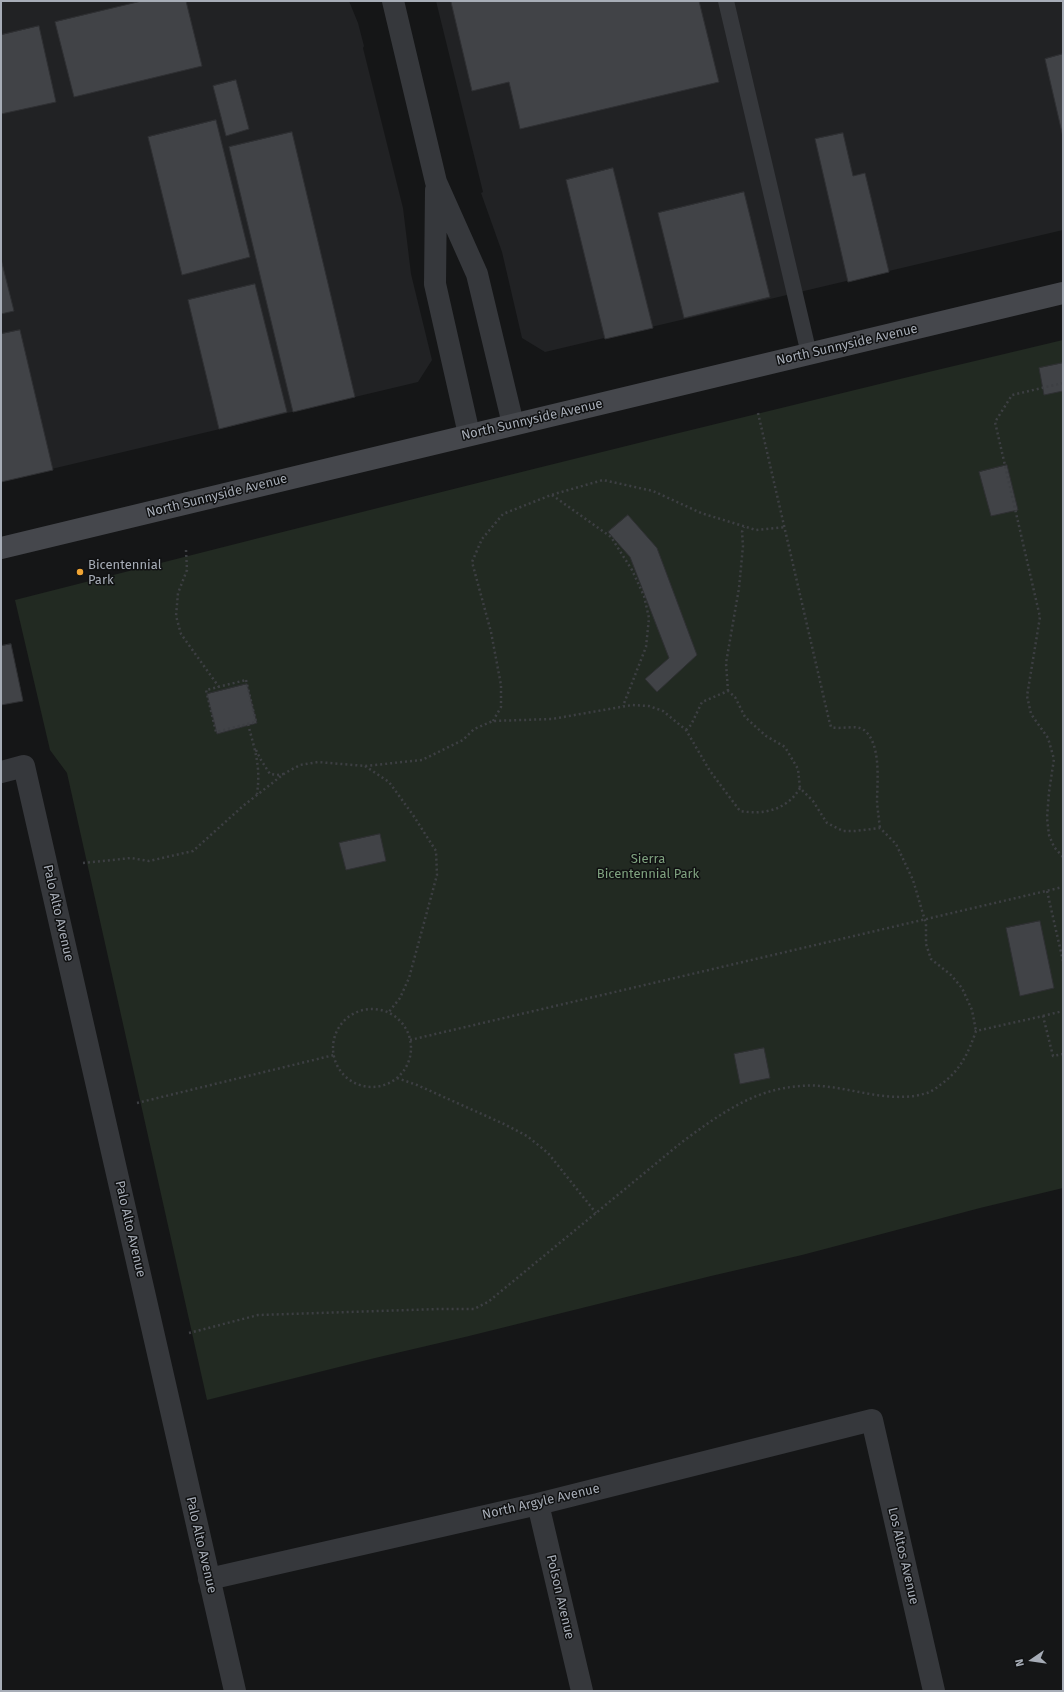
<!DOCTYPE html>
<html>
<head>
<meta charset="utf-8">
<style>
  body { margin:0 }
  #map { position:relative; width:1064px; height:1692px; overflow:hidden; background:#151617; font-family:"Fira Sans",sans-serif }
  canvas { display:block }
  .frame { position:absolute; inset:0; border:2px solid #a7adb7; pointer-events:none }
  .north { position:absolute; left:1012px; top:1640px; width:40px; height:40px; -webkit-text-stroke:3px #101112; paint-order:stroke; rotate:257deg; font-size:11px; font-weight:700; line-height:16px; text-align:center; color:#a7adb7 }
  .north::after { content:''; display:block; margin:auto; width:14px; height:18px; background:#a7adb7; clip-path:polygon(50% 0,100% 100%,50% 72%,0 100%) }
</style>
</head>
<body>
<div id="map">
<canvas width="1064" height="1692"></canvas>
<div class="frame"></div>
<div class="north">N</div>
</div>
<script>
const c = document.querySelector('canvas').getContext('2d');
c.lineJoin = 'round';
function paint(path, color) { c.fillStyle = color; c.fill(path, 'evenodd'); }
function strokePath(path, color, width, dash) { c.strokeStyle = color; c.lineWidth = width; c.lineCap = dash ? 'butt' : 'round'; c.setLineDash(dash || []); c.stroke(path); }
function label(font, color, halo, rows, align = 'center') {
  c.font = font + ' "Fira Sans",sans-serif'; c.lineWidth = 3; c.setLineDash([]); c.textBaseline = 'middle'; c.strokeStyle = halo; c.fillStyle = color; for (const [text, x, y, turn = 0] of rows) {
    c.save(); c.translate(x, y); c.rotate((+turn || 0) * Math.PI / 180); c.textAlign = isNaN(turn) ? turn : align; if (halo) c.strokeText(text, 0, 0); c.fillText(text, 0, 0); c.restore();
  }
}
paint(new Path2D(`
  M1,1H349L358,23L364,46L363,48L403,208L411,274L432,360L418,382L1,481Z
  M436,1H1063V230L545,352L522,338L502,252L481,193L483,192Z`), '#212224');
paint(new Path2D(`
  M1063,340V1188L980,1208L802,1255L711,1276L465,1337L375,1358L207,1400L67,773L50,750L15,600C364,511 713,423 1063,340Z`), '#222a22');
const building = new Path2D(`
  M142,1H186L202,66L74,97L55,22Z
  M455,1H699L719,82L520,129L509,82L472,91L451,2Z
  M39,26L56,102L1,114V35Z
  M1063,54V137L1045,59Z
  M236,80L249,129L226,136L213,86Z
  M216,120L250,257L182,275L148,137Z
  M292,132L355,397L293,412L229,147Z
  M843,133L853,176L865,173L889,272L848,282L815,139Z
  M613,168L653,328L605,339L566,180Z
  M744,192L770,297L684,318L658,213Z
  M1,259L14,311L1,314Z
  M255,284L287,412L219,429L188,300Z
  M20,330L53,470L1,482V334Z
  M1063,363V391L1044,395L1039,368Z
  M1007,465L1018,510L991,516L979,472Z
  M628,515L657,548L697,655L657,692L645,679L669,658L630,557L608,532Z
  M11,644L23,701L1,705V646Z
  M247,684L257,723L217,734L207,694Z
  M380,834L386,861L346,870L339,843Z
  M1040,921L1054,988L1020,996L1006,928Z
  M764,1048L770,1078L740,1084L734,1054Z`);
paint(building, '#414347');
strokePath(building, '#2f3033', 1);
strokePath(new Path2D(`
  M1063,383L1012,395L995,422L1040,617L1027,696L1031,714L1048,738L1054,759L1049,792L1047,818L1049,835L1054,847L1063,857
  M758,413L829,720L831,727C842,730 856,724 864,730C882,744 877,784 877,803C878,812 879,820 880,828
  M552,495L611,537L632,570L644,596L649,618L646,647L623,706
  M186,550L187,570L178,593L176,616L181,634L219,687
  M246,680L256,722L216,732L206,690Z
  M728,691L726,663L739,588L743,546L742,532L744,527
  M493,721L501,707V685L491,632L472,562L482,539L503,514L551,495L603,480L653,491L701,513L756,530L785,527
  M248,724C255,751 261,766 257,794
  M686,730L691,725L702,702L728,691L735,697L745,717L766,736L785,747L798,769L800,788
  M256,750L261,760L270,774L277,775L283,774
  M365,766L389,782L413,815L436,851L437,875L409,978L400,998L388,1013
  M83,863L131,858L149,861L193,851L243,806L285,773L300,765L318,762L365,766L422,760L463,740L474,729L493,721L552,719L632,705L649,706L663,711L686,730L710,771L740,811C764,815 787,810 800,788L813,801L827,823L843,831H855L880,828L896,844L913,880L926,924V944L931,959L951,975L962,988L972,1010L976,1031
  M1047,891L1063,961
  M333 1048a39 39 0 1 1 78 0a39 39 0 1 1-78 0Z
  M1043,1016L1063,1011
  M410,1040L1063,887
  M397,1078L417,1085L504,1124L527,1136L548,1153L596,1213
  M137,1103L334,1055
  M189,1333L258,1315L439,1309H474L488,1302L682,1142C719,1115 753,1089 801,1086C842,1082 885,1106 927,1093C931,1092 936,1088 940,1085C960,1071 968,1054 976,1031L1043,1016L1053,1056L1063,1054`), '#3d3f43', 2.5, [2, 3]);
strokePath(new Path2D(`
  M726,1L809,354`), '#36383c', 16);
strokePath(new Path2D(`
  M393,1L436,182L477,274L513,424
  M436,190L435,284L469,434
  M1,772L24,766L235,1691
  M538,1504L582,1691
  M209,1579L538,1504L872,1420L934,1691`), '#36383c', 22);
strokePath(new Path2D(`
  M1,548C355,463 709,377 1063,293`), '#45474c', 22);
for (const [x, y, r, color] of [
  [80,572,4,"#f1a534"]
]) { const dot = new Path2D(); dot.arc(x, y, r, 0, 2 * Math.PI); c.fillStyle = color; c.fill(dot); strokePath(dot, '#101112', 1.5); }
label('13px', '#a7adb7', '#101112', [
  ["North Sunnyside Avenue",847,345,-13],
  ["North Sunnyside Avenue",532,420,-13],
  ["North Sunnyside Avenue",217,496,-14],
  ["Palo Alto Avenue",58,913,77],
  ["Palo Alto Avenue",130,1229,77],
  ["North Argyle Avenue",541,1502,-13],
  ["Palo Alto Avenue",201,1545,77],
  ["Los Altos Avenue",903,1556,77],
  ["Polson Avenue",560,1597,77]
]);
label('13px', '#a7adb7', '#101112', [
  ["Bicentennial",88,565],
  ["Park",88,580]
], 'left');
label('13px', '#7fa27f', '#101112', [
  ["Sierra",648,859],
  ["Bicentennial Park",648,874]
]);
</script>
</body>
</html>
